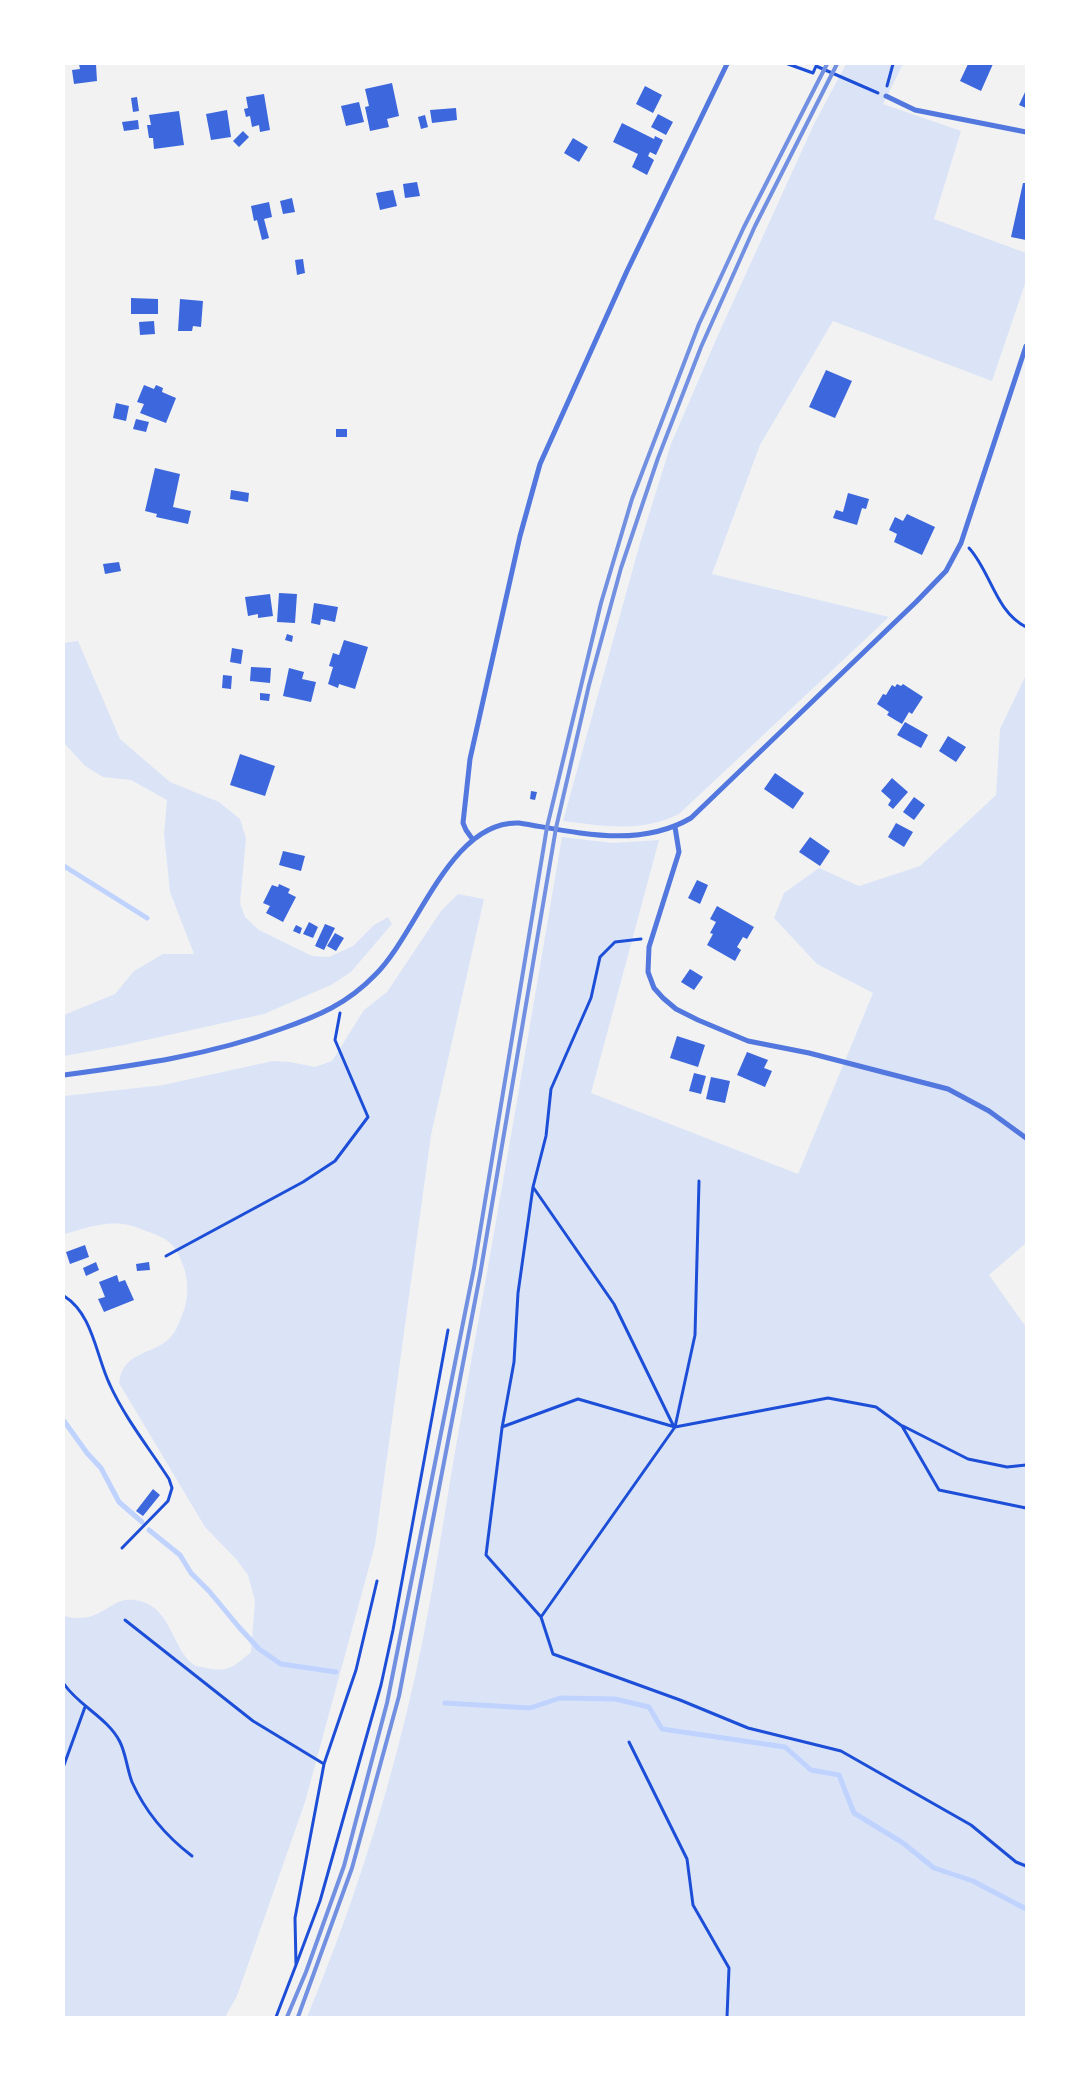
<!DOCTYPE html>
<html>
<head>
<meta charset="utf-8">
<style>
  body { margin:0 }
  #map { position:relative; width:1090px; height:2081px; overflow:hidden; background:#f2f2f2; font-family:Figtree,sans-serif }
  canvas { display:block }
  .frame { position:absolute; inset:0; border:65px solid #fff; pointer-events:none }
</style>
</head>
<body>
<div id="map">
<canvas width="1090" height="2081"></canvas>
<div class="frame"></div>
</div>
<script>
const c = document.querySelector('canvas').getContext('2d');
c.lineJoin = 'round';
function paint(path, color) { c.fillStyle = color; c.fill(path, 'evenodd'); }
function strokePath(path, color, width, dash) { c.strokeStyle = color; c.lineWidth = width; c.lineCap = dash ? 'butt' : 'round'; c.setLineDash(dash || []); c.stroke(path); }
paint(new Path2D(`
  M846,64H903L883,104L961,131L934,219L1026,253V281L992,381L833,321L760,445L712,574L889,617L679,814C640,833 605,826 563,821L640,543L671,444L718,335L814,124Z
  M78,641L120,739L170,782L219,802L240,819L246,838L240,903L245,917L259,930L312,956L329,957L353,946L374,925L388,917L392,924L351,972L331,985L264,1014L119,1046L64,1056V1015L115,994L134,971L163,954H194L170,892L164,834L167,800L131,780L103,777L85,766L64,743V643Z
  M1026,675V1243L989,1275L1026,1327V2017H307C348,1919 382,1815 407,1711C431,1615 443,1516 461,1418C496,1225 529,1031 562,837L613,843L659,840L591,1093L798,1174L873,993L817,964L774,918L784,893L819,868L859,886L920,866L996,795L1000,729Z
  M458,894L484,899L431,1135L375,1545L305,1802L237,1996L225,2017H64V1616C75,1619 87,1619 97,1614C114,1606 119,1596 140,1601C171,1608 173,1650 193,1664C196,1667 203,1667 207,1668C228,1673 236,1665 251,1652L255,1601L248,1575L236,1559L205,1527L119,1383C123,1348 158,1356 173,1334C178,1328 181,1317 184,1310C189,1296 188,1278 183,1265C175,1244 170,1240 149,1232C143,1230 135,1226 128,1225C107,1220 83,1229 64,1234V1096L163,1085L273,1061L290,1062L315,1067L332,1061L364,1010L387,992L441,911Z`), '#dbe4f7');
strokePath(new Path2D(`
  M64,866L147,918
  M64,1421L87,1453L101,1468L119,1502L142,1522
  M149,1530L180,1555L191,1573L209,1591L238,1626L259,1649L281,1664L336,1672
  M445,1703L530,1708L560,1698L615,1699L649,1707L662,1729L785,1747L811,1770L839,1775L854,1813L903,1843L934,1868L973,1881L1026,1909`), '#bfd3fe', 5);
paint(new Path2D(`
  M79,64H96L97,81L74,84L72,70L80,69Z
  M968,64H993L981,91L960,81Z
  M392,83L399,116L387,119L389,127L370,131L365,107L369,106L365,89Z
  M645,86L662,95L653,113L636,104Z
  M1026,90V108L1019,105Z
  M264,94L270,130L260,132L259,125L252,127L250,116L246,117L244,109L248,108L246,97Z
  M137,97L139,111L133,112L131,98Z
  M359,102L364,122L346,126L341,106Z
  M456,108L457,120L432,123L430,110Z
  M227,110L231,137L211,140L206,114Z
  M179,111L184,145L154,149L153,138H149L147,125H151L149,115Z
  M658,114L673,122L666,135L651,127Z
  M425,115L428,127L421,129L418,117Z
  M138,120L139,129L124,131L122,122Z
  M622,123L654,139L655,136L663,140L656,155L650,152L648,156L654,160L647,175L632,167L638,154L613,142Z
  M243,131L249,137L239,147L233,141Z
  M573,138L588,147L579,162L564,153Z
  M417,182L420,196L405,198L403,184Z
  M1023,183H1026V240L1011,237Z
  M393,190L397,206L380,210L376,193Z
  M292,198L295,212L283,214L280,201Z
  M269,202L272,217L264,219L269,238L262,240L257,220L254,221L251,206Z
  M303,259L305,273L297,275L295,260Z
  M131,298L158,299V314H131Z
  M180,299L203,301L201,327L193,326L192,331H178Z
  M154,321L155,334L140,335L139,322Z
  M826,370L852,381L835,418L809,407Z
  M144,385L154,389L156,385L163,388L162,392L176,398L166,423L140,413L144,404L137,402Z
  M116,403L129,406L126,421L113,418Z
  M136,419L149,422L146,432L133,429Z
  M336,429H347V437H336Z
  M155,468L180,474L173,507L191,511L188,524L156,517L157,514L145,511Z
  M231,490L249,493L248,502L230,499Z
  M848,493L869,499L866,509L862,508L857,525L833,518L836,510L843,512Z
  M907,514L935,527L922,555L894,542L897,534L889,530L895,517L903,521Z
  M119,562L121,571L105,574L103,564Z
  M279,593L297,594L295,623L277,622Z
  M270,594L273,616L258,618V614L248,616L245,597Z
  M314,603L338,607L335,622L321,619L320,625L311,623Z
  M287,634L293,636L292,642L285,640Z
  M344,640L368,647L355,689L339,684L338,688L328,684L333,667L329,666L333,653L339,655Z
  M232,648L243,650L241,664L230,662Z
  M251,667L271,668L270,683L250,681Z
  M289,668L304,672L302,679L316,682L311,702L283,696Z
  M223,675L232,676L231,689L222,688Z
  M897,684L901,686L903,684L923,697L912,714L909,712L902,724L887,715L889,712L877,704L883,694L886,695L892,685L895,687Z
  M260,693L270,694L269,701L260,700Z
  M905,722L928,735L921,748L897,735Z
  M948,736L966,747L956,762L939,751Z
  M240,754L275,766L265,796L230,785Z
  M775,773L804,793L793,809L764,789Z
  M892,778L908,792L893,809L888,805L891,800L881,791Z
  M531,791L537,792L535,800L530,799Z
  M914,797L925,805L914,820L903,812Z
  M896,823L913,832L904,847L888,837Z
  M810,837L830,851L820,866L799,852Z
  M283,851L305,856L301,871L279,865Z
  M697,880L708,885L700,904L688,898Z
  M279,884L290,889L288,893L296,897L283,922L266,913L270,906L263,903L272,885L278,887Z
  M717,906L754,927L747,939L743,937L737,947L741,950L735,961L707,945L713,934L710,933L716,922L710,919Z
  M309,922L318,927L313,938L303,934Z
  M325,924L335,928L324,950L315,946Z
  M296,925L302,928L300,934L293,931Z
  M335,933L344,938L336,951L327,946Z
  M690,969L703,977L694,990L681,982Z
  M677,1036L705,1045L698,1067L670,1058Z
  M747,1052L768,1060L764,1068L772,1071L765,1087L737,1075Z
  M694,1073L706,1076L701,1094L689,1091Z
  M711,1077L730,1081L725,1103L706,1099Z
  M85,1245L89,1257L70,1264L66,1252Z
  M96,1262L99,1270L86,1276L83,1268Z
  M149,1262L150,1270L137,1271L136,1264Z
  M117,1275L119,1282L125,1280L134,1300L104,1312L98,1299L105,1297L99,1282Z
  M153,1489L160,1495L143,1516L136,1511Z`), '#3d67dc');
strokePath(new Path2D(`
  M788,64L813,73L816,66L878,93
  M887,86L893,64
  M969,548C991,572 995,611 1026,627
  M699,1181L695,1335L675,1427L541,1617L553,1654L680,1700L748,1728L841,1751L971,1825L1016,1862L1026,1866
  M533,1187L614,1304L674,1427
  M166,1256L303,1182L335,1161L368,1117L335,1040L340,1013
  M64,1296C93,1314 96,1356 110,1385C125,1418 149,1448 169,1479L172,1488L168,1501L122,1548
  M903,1426L968,1459L1007,1467L1026,1465
  M502,1427L578,1399L675,1427L828,1398L876,1407L902,1426L939,1490L1026,1508
  M541,1617L486,1555L502,1428L514,1362L518,1293L533,1187L546,1136L551,1089L591,998L600,957L615,942L641,939
  M125,1620L253,1721L324,1764
  M64,1684C79,1706 108,1718 120,1742C126,1754 127,1769 132,1782C145,1811 167,1837 192,1856
  M629,1742L687,1859L693,1905L729,1968L727,2017
  M64,1765L85,1707
  M296,1965L320,1901L381,1685L393,1630L448,1330
  M276,2017L296,1965L295,1918L324,1764L356,1670L377,1581`), '#1d4ed8', 3);
strokePath(new Path2D(`
  M886,96L915,110L1026,132
  M675,827L679,852L649,947L648,972L654,988L663,998L676,1009L698,1020L748,1041L809,1053L948,1089L989,1111L1026,1138
  M473,840L466,830L463,823L470,759L520,536L540,464L627,271L727,64
  M64,1075C139,1065 210,1055 281,1029C318,1016 347,1004 375,975C418,933 450,820 519,823C576,832 638,849 691,818L916,602L946,571L961,543L1026,346`), '#5277de', 5);
strokePath(new Path2D(`
  M287,2017L306,1972L344,1866L387,1703L474,1268L547,827L601,603L632,499L699,324L744,227L827,64
  M298,2017L352,1868L399,1696L480,1275L556,828L589,685L621,568L658,458L701,347L755,226L837,64`), '#7290e2', 4);
</script>
</body>
</html>
